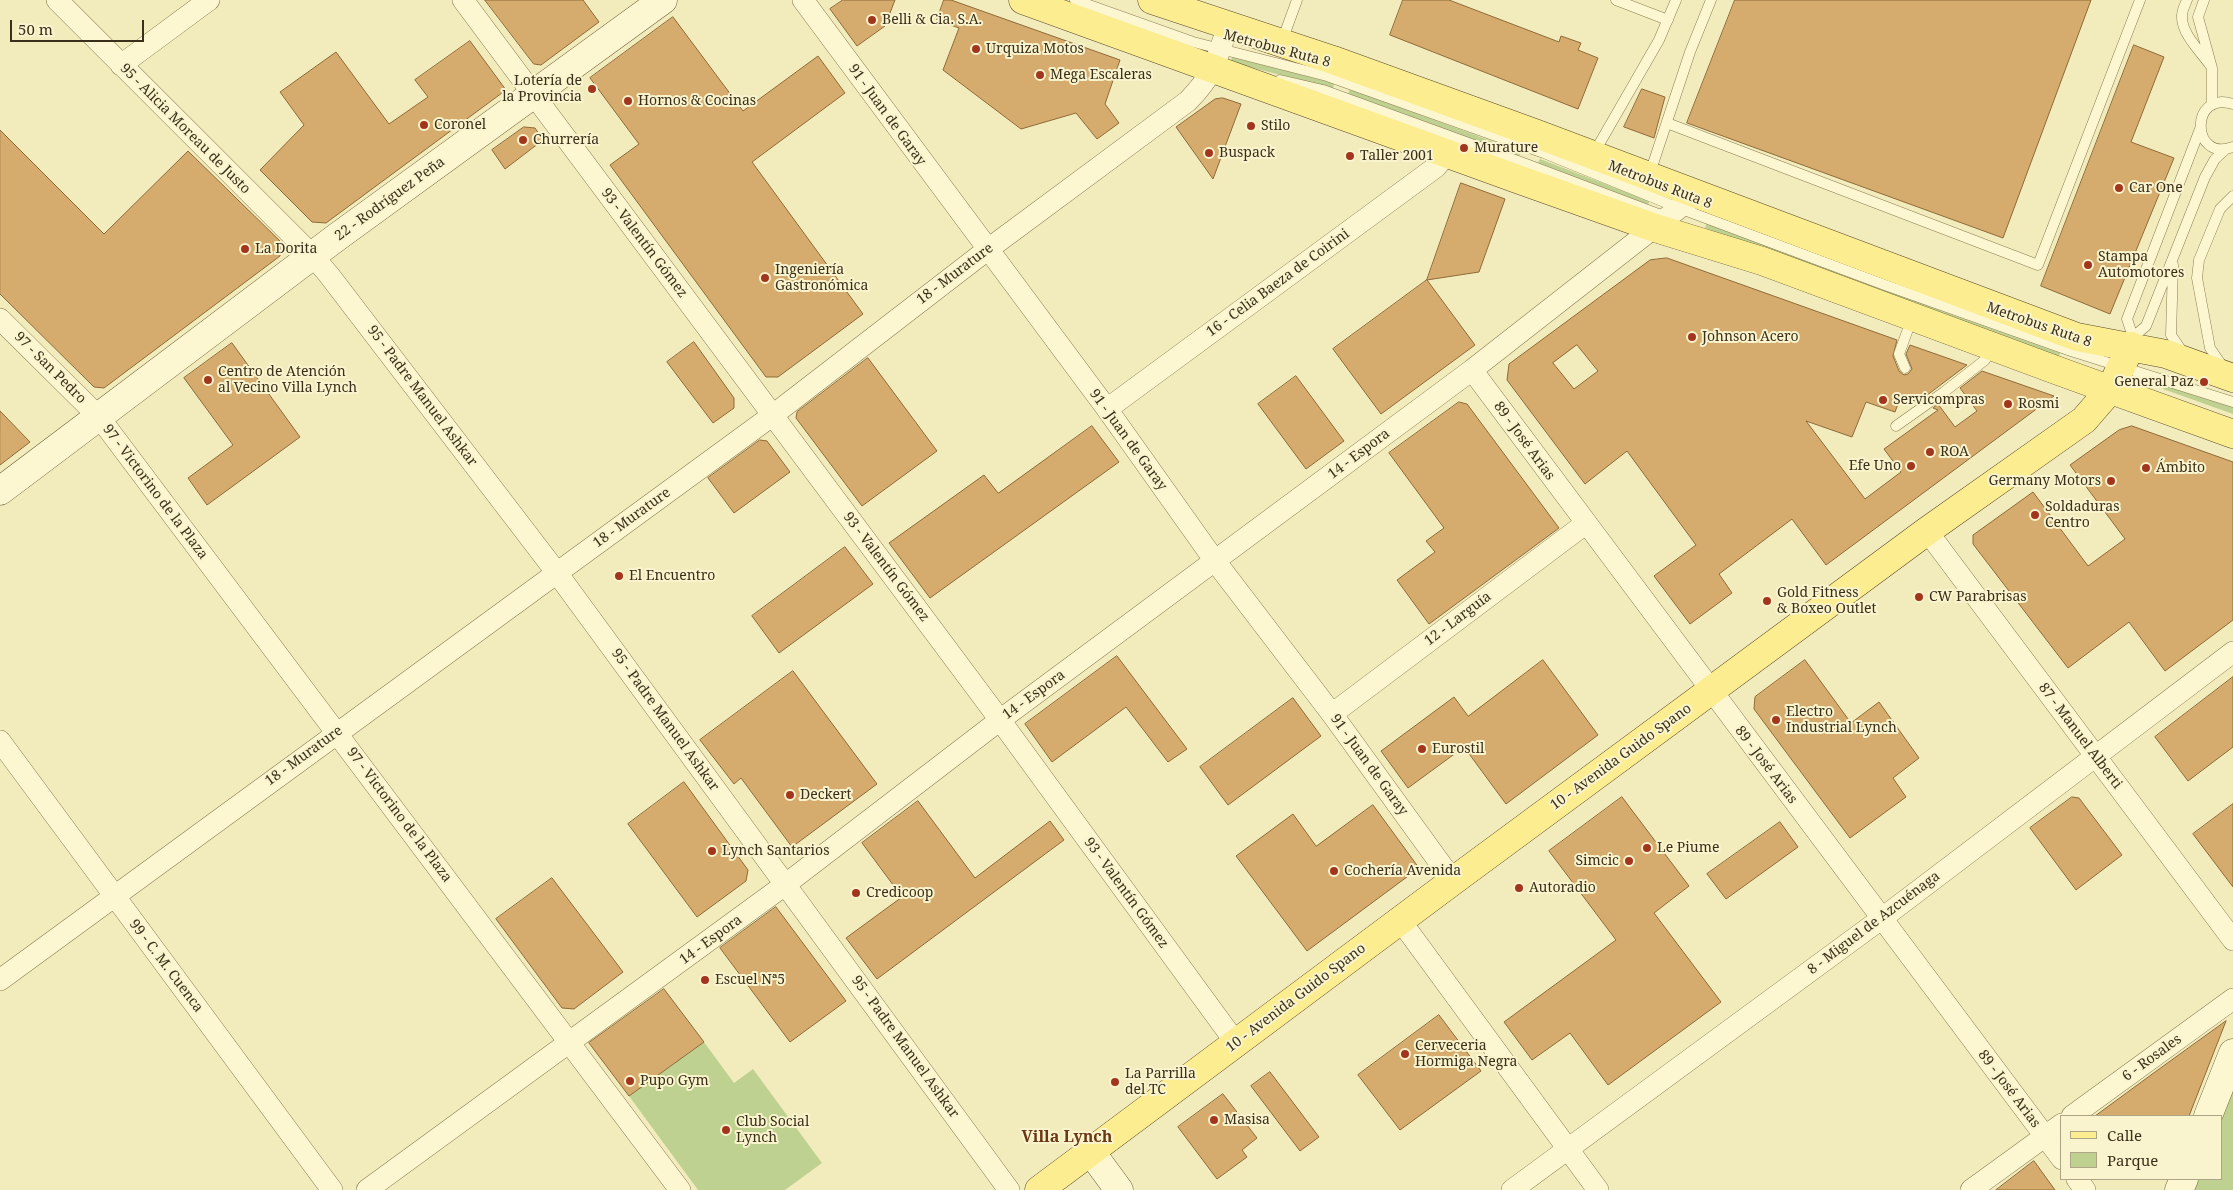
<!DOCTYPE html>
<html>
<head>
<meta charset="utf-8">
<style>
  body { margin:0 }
  #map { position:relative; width:2233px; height:1190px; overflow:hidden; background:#f2ecbd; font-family:"Noto Serif",serif }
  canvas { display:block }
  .legend { position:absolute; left:2060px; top:1115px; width:162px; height:65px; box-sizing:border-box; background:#f9f4cd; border:1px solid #ada585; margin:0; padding:6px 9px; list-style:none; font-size:15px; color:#3a2f1a }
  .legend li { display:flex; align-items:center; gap:10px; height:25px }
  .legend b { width:25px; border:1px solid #ada585 }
  .scale { position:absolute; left:10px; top:20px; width:134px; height:22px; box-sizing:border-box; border:2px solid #3a2f1a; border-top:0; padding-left:6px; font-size:15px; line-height:18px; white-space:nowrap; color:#3a2f1a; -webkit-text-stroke:4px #f9f4cd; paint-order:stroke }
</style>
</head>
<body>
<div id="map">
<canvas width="2233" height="1190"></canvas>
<ul class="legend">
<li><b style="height:6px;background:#fbed90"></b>Calle</li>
<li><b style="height:14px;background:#bed190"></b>Parque</li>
</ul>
<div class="scale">50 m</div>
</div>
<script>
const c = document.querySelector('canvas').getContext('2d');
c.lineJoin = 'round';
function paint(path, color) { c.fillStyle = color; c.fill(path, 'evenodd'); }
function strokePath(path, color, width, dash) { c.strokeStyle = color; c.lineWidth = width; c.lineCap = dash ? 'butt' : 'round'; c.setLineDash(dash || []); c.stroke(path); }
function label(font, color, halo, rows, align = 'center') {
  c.font = font + ' "Noto Serif",serif'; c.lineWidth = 4; c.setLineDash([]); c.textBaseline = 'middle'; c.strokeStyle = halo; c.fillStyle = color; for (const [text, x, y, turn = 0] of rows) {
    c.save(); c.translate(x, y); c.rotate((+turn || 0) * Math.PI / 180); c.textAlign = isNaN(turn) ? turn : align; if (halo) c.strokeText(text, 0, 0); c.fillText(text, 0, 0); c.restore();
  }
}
paint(new Path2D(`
  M1232,57L1334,83L1333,89L1231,62Z
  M1350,89L1521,152L1519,156L1348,94Z
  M1540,159L1649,201L1648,206L1538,163Z
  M1707,222L1944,312L2060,353L2058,361L1705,228Z
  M2166,384L2233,407V414L2163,389Z
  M704,1042L734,1083L753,1069L822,1163L785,1190H698L629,1096Z
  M2233,1086V1190H2193L2197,1179H2222V1116Z`), '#bed190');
const building = new Path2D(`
  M485,0H583L599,22L541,65L534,64Z
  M843,0H895L885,26L857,46L830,9Z
  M944,0H951L1120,60L1105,104L1119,123L1097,139L1076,113L1021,129L943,70L959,28L937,20Z
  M1403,0H1449L1559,42L1561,36L1581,43L1578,50L1598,58L1578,109L1390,35Z
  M1735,0H2091L2003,238L1687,123Z
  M673,17L743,111L818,56L845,93L752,162L863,314L778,377H766L610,165L639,144L590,78Z
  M470,41L506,90L326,223L312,222L260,170L304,125L280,92L336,52L389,124L428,97L415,80Z
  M2134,45L2164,57L2131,142L2174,158L2110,314L2041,286Z
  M1642,89L1665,97L1654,138L1624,127Z
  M1223,98L1241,104L1213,179L1176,127L1215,99Z
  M524,127L535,128L543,140L505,169L492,150Z
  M0,130L104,234L188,151L281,242L280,256L104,388L94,387L0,294Z
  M1461,183L1505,199L1479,272L1427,280Z
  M1667,258L1897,340L1893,356L1899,371L1904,375L1908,374L1912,369L1906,354L1910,345L1967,365L1918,402L1901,396L1895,412L1866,402L1852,437L1806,421L1865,499L1901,472L1884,449L1938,410L1933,408L1938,404L1955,427L1977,411L1960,388L1982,371L2054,396L1826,565L1792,519L1719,574L1732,593L1690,624L1654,576L1696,545L1627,451L1585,484L1507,380L1509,364L1650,260ZM1577,345L1598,371L1574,389L1553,363Z
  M1427,280L1475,345L1381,414L1333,349Z
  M694,342L734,398V408L713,423L667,362Z
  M232,343L300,437L207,505L188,478L233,445L184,378Z
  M868,358L937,451L862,506L796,418L797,412Z
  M1296,376L1344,441L1306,469L1258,404Z
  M1459,402L1467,404L1559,528L1429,624L1397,580L1435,552L1426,541L1444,528L1389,453Z
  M0,411L30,442L0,465Z
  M1092,426L1119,462L930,598L889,543L984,475L998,493Z
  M2132,426L2233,462V620L2165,671L2129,622L2068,668L1973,544V535L2033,492L2088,566L2125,539L2070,465L2119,430Z
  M760,440L767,441L790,472L734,513L708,478Z
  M845,547L873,584L779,653L752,616Z
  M1117,656L1187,749L1168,762L1126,707L1052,762L1025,724Z
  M1543,660L1598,735L1506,804L1464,747L1408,788L1381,751L1454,697L1468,716Z
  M1805,660L1851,723L1879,702L1919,758L1893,778L1906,797L1850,838L1754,709L1755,697Z
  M793,671L877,784L792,847L741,778L734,784L700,740Z
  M2233,677V747L2188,781L2155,737Z
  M1293,698L1321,736L1228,805L1200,767Z
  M684,782L748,870L746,881L697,917L628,824Z
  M1622,797L1689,886L1654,913L1721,1002L1608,1085L1570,1033L1532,1060L1504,1022L1616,940L1549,851Z
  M2072,797L2079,798L2122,855L2076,890L2030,828Z
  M918,801L975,878L1050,821L1064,840L877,979L846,938L902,897L862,843Z
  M2233,804V887L2193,834Z
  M1373,805L1419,868L1307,951L1236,856L1293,814L1316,846Z
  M1780,822L1798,847L1726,899L1707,874Z
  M552,878L623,972L574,1009L562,1008L496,919Z
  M776,907L846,1001L790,1042L720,948Z
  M664,989L704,1042L629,1096L589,1043Z
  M1439,1015L1481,1071L1400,1130L1358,1075Z
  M2226,1021L2189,1116H2095L2155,1072Z
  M1270,1072L1319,1137L1300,1151L1251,1086Z
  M1223,1094L1257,1138L1242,1150L1247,1157L1217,1179L1178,1127Z
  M2034,1161L2055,1190H1996Z`);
paint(building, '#d5ac6e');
strokePath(building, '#8e6a37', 1);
const lane = new Path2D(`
  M1075,0L1193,42L1327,76L1544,153L1679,208L1885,285L2071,351L2233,402
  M1616,0L1668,20
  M2187,0C2185,5 2182,10 2182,16C2181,33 2200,51 2210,65
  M2204,0L2198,17L2212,68V105
  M1282,41L1297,0
  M1280,80L1323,90L1526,164L1666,217
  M2233,104C2189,90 2191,163 2233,147
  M1667,123L2038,265L2140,0
  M1594,153L1659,40L1676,0
  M1649,176L1690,52L1711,0
  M2173,265L2171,335L2184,354
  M2133,337L2127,319L2200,129
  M2132,342L2133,337L2146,326L2205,177L2215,159L2226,149
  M2223,367L2210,348L2197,278L2199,260L2220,209L2233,196
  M1905,368L1899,354L1912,318
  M1896,426L1944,392L1985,360L1990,348`);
const street = new Path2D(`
  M57,0L313,256L329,275L557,573L1009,1190
  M463,0L1000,720L1236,1043
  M803,0L1107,409L1215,561L1332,714L1453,881
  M121,65L209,0
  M0,319L99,417L680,1190
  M1472,370L2062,1159
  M1107,409L1436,167L1447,153
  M1927,531L2233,940
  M1332,714L1585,524
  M0,741L332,1190
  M1400,920L1598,1190
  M0,980L773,415L987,250L1188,101C1215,73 1216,61 1228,26
  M2072,1116L2233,999
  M2077,1179L2085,1190
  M367,1190L786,884L1000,720L1472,370L1697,194
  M1512,1190L1881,919L2233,652
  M1971,1190L2062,1124`);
const secondary = new Path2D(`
  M0,491L337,237L663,0
  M2208,1116L2233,1053
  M1091,1152L1119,1190
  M2179,1190L2184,1179`);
const primary = new Path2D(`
  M1023,0L1520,180L1655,228L1762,261L2053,369L2233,434
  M1152,0L1333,60L1537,134L2077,337L2166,354L2233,378
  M1039,1190L1453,881L1927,531L2084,420L2110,390L2131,346`);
strokePath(lane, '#8c7c54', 11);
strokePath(street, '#8c7c54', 22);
strokePath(secondary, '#6e5d37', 29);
strokePath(primary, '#594829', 29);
strokePath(lane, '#fcf7d1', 10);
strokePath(street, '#fcf7d1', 21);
strokePath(secondary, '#fcf7d1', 28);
strokePath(primary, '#fbed90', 28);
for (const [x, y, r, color] of [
  [872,20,5,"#a2351d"],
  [976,49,5,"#a2351d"],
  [1040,75,5,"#a2351d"],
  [592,89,5,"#a2351d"],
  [628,101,5,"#a2351d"],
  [424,125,5,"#a2351d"],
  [1251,126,5,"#a2351d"],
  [523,140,5,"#a2351d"],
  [1464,148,5,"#a2351d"],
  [1209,153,5,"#a2351d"],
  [1350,156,5,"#a2351d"],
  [2119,188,5,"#a2351d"],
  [245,249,5,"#a2351d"],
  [2088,265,5,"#a2351d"],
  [765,278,5,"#a2351d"],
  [1692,337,5,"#a2351d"],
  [208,380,5,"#a2351d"],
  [2204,382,5,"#a2351d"],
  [1883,400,5,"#a2351d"],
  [2008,404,5,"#a2351d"],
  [1930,452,5,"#a2351d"],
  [1911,466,5,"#a2351d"],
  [2146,468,5,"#a2351d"],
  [2111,481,5,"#a2351d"],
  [2035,515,5,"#a2351d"],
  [619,576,5,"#a2351d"],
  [1919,597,5,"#a2351d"],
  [1767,601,5,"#a2351d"],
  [1776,720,5,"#a2351d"],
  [1422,749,5,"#a2351d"],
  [790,795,5,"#a2351d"],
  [1647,848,5,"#a2351d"],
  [712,851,5,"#a2351d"],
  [1629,861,5,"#a2351d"],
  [1334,871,5,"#a2351d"],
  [1519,888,5,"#a2351d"],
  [856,893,5,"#a2351d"],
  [705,980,5,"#a2351d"],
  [1405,1054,5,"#a2351d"],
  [630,1081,5,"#a2351d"],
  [1115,1082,5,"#a2351d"],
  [1214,1120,5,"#a2351d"],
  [726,1130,5,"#a2351d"]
]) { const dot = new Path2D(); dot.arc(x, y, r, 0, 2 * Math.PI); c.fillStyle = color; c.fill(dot); strokePath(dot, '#f9f4cd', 2); }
label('14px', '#3a2f1a', '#f9f4cd', [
  ["Belli & Cia. S.A.",882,20],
  ["Urquiza Motos",986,49],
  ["Mega Escaleras",1050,75],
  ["Lotería de",582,81,"right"],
  ["la Provincia",582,97,"right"],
  ["Hornos & Cocinas",638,101],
  ["Coronel",434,125],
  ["Stilo",1261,126],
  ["Churrería",533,140],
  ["Murature",1474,148],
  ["Buspack",1219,153],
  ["Taller 2001",1360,156],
  ["Car One",2129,188],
  ["La Dorita",255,249],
  ["Stampa",2098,257],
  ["Automotores",2098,273],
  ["Ingeniería",775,270],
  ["Gastronómica",775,286],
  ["Johnson Acero",1702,337],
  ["Centro de Atención",218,372],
  ["al Vecino Villa Lynch",218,388],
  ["General Paz",2194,382,"right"],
  ["Servicompras",1893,400],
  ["Rosmi",2018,404],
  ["ROA",1940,452],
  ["Efe Uno",1901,466,"right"],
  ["Ámbito",2156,468],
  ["Germany Motors",2101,481,"right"],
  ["Soldaduras",2045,507],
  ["Centro",2045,523],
  ["El Encuentro",629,576],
  ["Gold Fitness",1777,593],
  ["& Boxeo Outlet",1777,609],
  ["CW Parabrisas",1929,597],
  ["Electro",1786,712],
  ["Industrial Lynch",1786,728],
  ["Eurostil",1432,749],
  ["Deckert",800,795],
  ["Le Piume",1657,848],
  ["Lynch Santarios",722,851],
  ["Simcic",1619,861,"right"],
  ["Cochería Avenida",1344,871],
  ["Autoradio",1529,888],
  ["Credicoop",866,893],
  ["Escuel Nª5",715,980],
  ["Cerveceria",1415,1046],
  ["Hormiga Negra",1415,1062],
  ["La Parrilla",1125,1074],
  ["del TC",1125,1090],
  ["Pupo Gym",640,1081],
  ["Masisa",1224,1120],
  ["Club Social",736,1122],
  ["Lynch",736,1138]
], 'left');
label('14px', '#3a2f1a', '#f9f4cd', [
  ["Metrobus Ruta 8",1277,49,15],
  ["91 - Juan de Garay",887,115,54],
  ["95 - Alicia Moreau de Justo",185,129,45],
  ["Metrobus Ruta 8",1660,185,21],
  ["22 - Rodríguez Peña",390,199,-36],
  ["93 - Valentín Gómez",644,243,53],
  ["18 - Murature",955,274,-37],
  ["16 - Celia Baeza de Coirini",1278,283,-36],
  ["Metrobus Ruta 8",2039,325,19],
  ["97 - San Pedro",50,368,45],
  ["95 - Padre Manuel Ashkar",422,396,53],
  ["91 - Juan de Garay",1128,440,54],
  ["89 - José Arias",1524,441,54],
  ["14 - Espora",1359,454,-37],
  ["97 - Victorino de la Plaza",155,492,53],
  ["18 - Murature",632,518,-36],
  ["93 - Valentín Gómez",886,567,53],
  ["12 - Larguía",1458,619,-37],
  ["14 - Espora",1034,695,-36],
  ["95 - Padre Manuel Ashkar",665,720,54],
  ["87 - Manuel Alberti",2080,736,53],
  ["18 - Murature",304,756,-36],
  ["10 - Avenida Guido Spano",1621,757,-36],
  ["91 - Juan de Garay",1369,765,54],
  ["89 - José Arias",1766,765,53],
  ["97 - Victorino de la Plaza",399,815,53],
  ["93 - Valentín Gómez",1126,893,54],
  ["8 - Miguel de Azcuénaga",1874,923,-37],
  ["14 - Espora",711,940,-36],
  ["99 - C. M. Cuenca",166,966,53],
  ["10 - Avenida Guido Spano",1296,998,-37],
  ["95 - Padre Manuel Ashkar",905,1047,54],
  ["6 - Rosales",2152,1058,-36],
  ["89 - José Arias",2009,1089,53]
]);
label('bold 16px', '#6b3715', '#f9f4cd', [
  ["Villa Lynch",1067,1137]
]);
</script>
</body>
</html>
